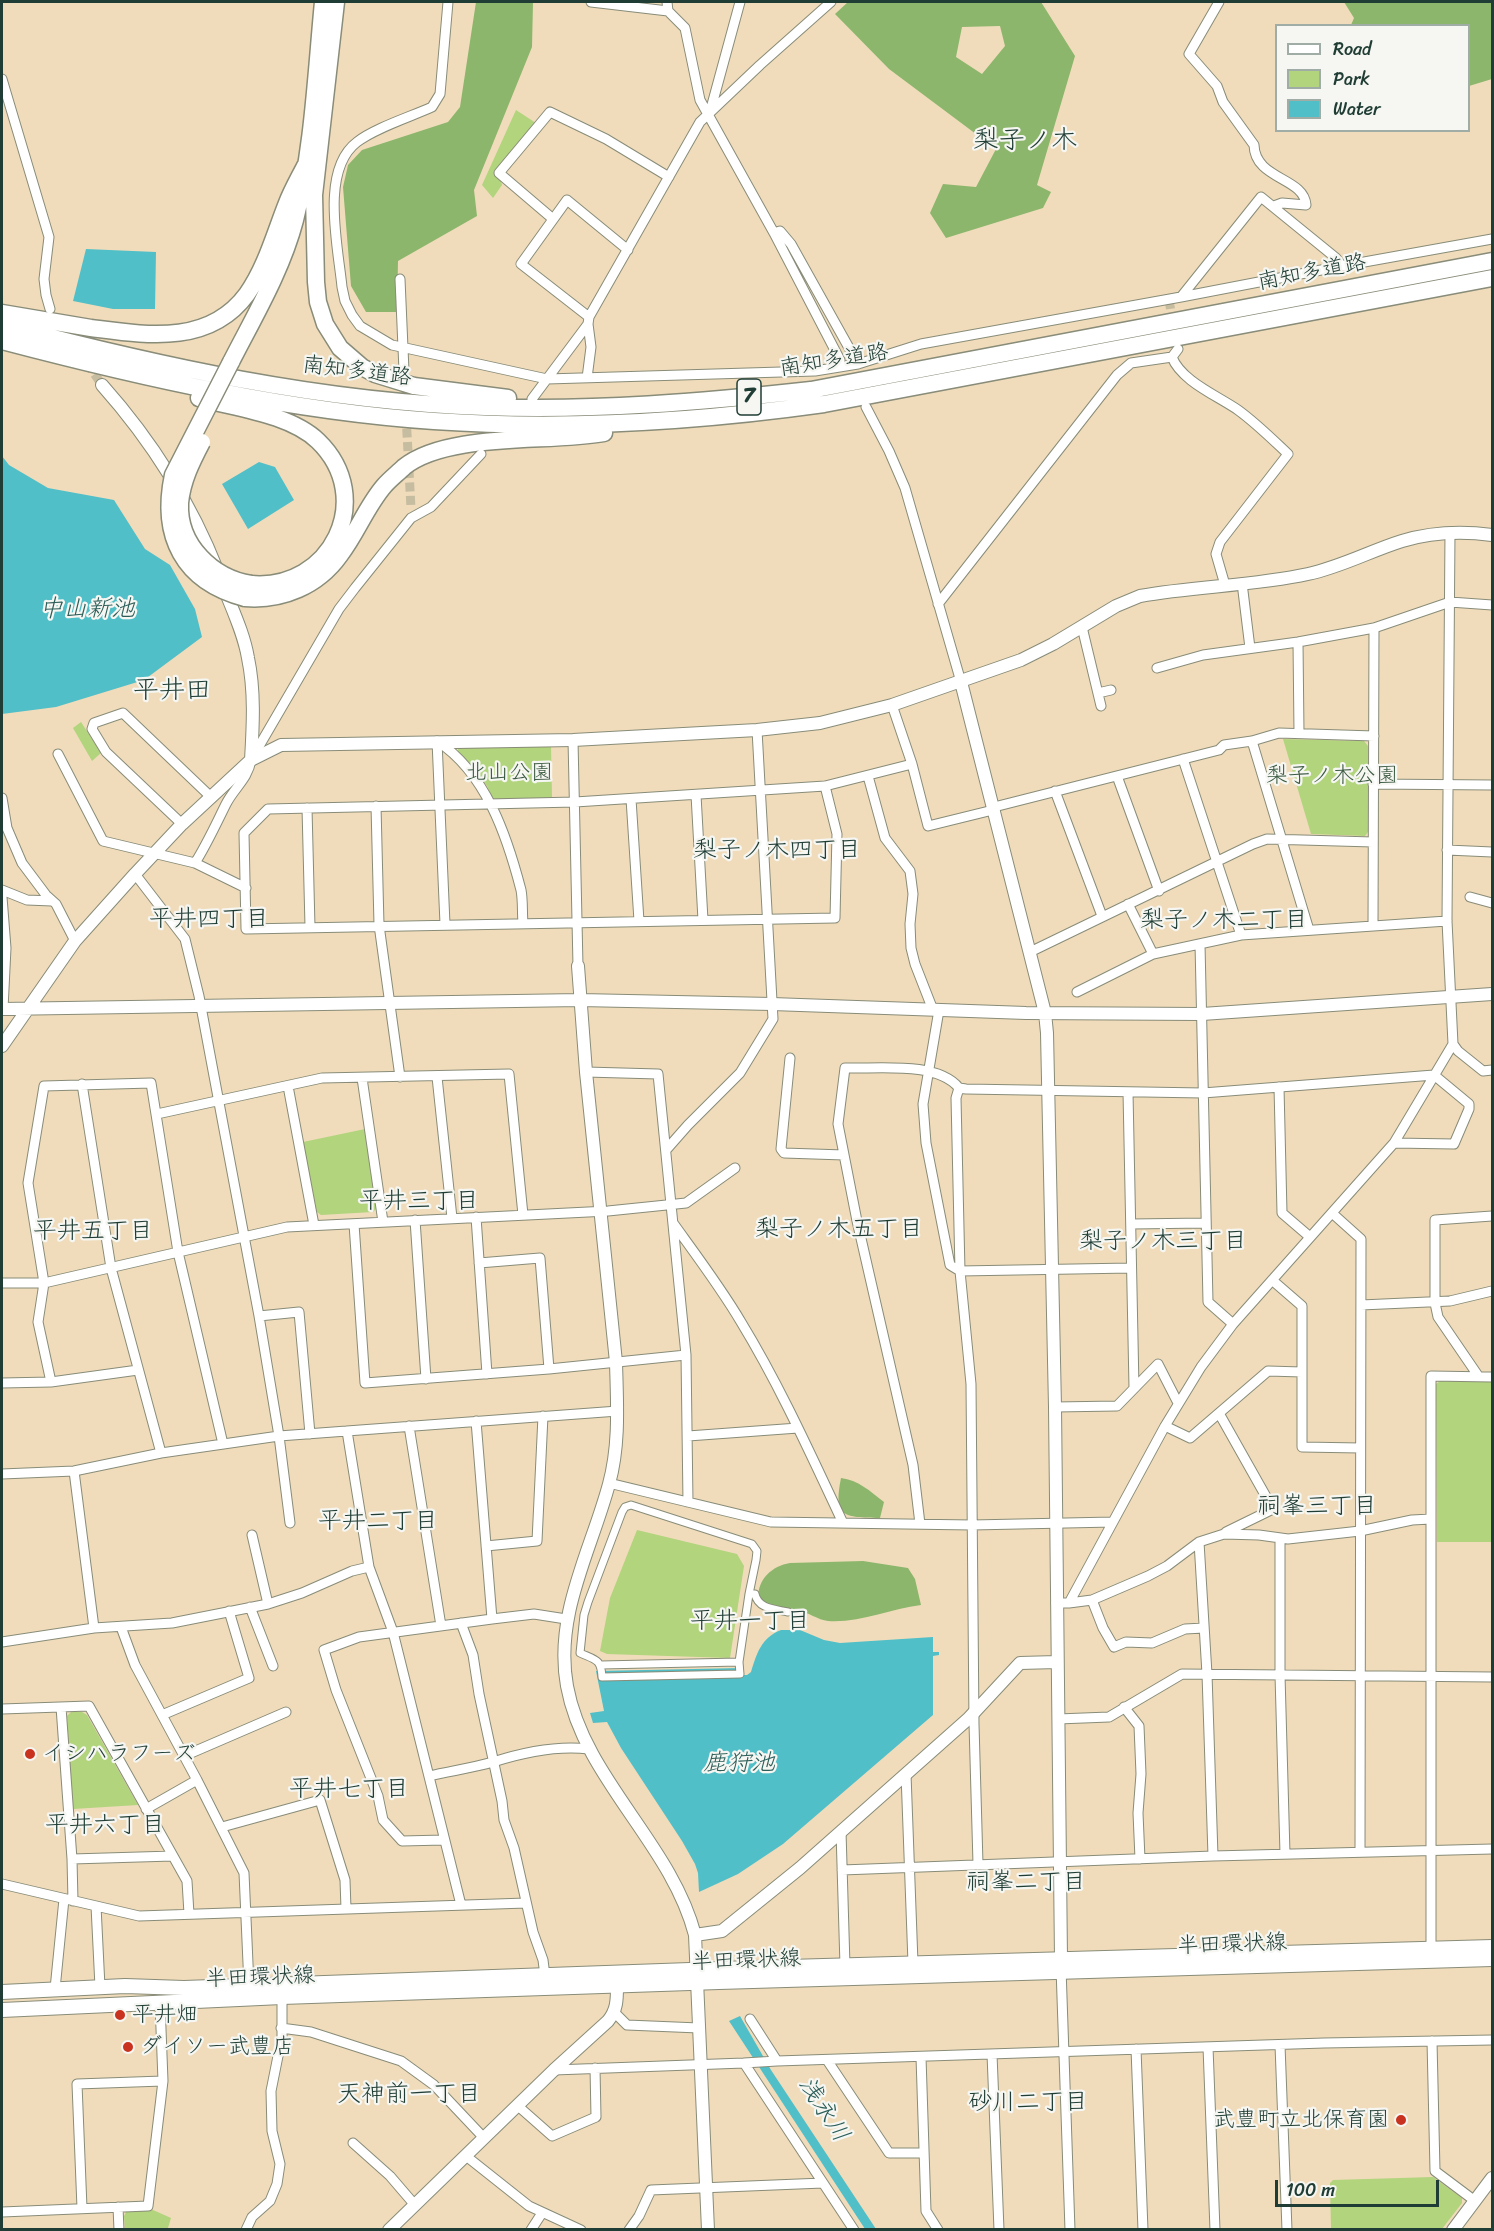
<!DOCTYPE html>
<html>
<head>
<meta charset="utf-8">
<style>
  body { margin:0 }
  #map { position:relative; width:1494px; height:2231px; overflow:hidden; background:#f0dcbb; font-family:Sriracha,sans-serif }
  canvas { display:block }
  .frame { position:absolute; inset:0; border:3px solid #1f3d34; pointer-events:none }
  .legend { position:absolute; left:1275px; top:24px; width:195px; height:108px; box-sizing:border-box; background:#f6f6f2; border:2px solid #a0aca6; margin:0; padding:8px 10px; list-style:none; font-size:18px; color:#1f3d34 }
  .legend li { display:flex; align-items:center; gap:12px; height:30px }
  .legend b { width:30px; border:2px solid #a0aca6 }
  .scale { position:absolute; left:1275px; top:2180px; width:164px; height:27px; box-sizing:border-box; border:3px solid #1f3d34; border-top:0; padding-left:8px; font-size:18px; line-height:21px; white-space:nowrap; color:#1f3d34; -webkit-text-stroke:4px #f6f6f2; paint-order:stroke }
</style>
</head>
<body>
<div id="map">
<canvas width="1494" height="2231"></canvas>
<div class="frame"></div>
<ul class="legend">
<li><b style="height:8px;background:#fff"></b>Road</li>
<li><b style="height:16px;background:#b1d47d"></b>Park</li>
<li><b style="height:16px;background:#51bfc8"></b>Water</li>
</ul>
<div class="scale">100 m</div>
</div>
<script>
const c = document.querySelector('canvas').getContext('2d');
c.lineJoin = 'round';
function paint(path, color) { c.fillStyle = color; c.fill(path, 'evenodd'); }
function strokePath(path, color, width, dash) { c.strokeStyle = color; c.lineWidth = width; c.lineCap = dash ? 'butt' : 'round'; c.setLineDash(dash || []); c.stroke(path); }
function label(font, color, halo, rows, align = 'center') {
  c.font = font + ' Sriracha,"Klee One",sans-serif'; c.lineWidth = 4.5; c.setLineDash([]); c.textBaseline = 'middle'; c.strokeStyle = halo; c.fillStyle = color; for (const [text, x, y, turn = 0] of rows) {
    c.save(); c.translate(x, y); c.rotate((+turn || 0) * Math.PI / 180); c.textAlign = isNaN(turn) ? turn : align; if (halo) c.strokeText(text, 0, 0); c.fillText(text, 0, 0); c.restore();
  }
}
paint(new Path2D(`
  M516,110L539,125L499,173L502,185L493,198L482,185Z
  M81,722L101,753L92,761L73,728Z
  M1283,739L1364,741L1368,746V832L1365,836L1311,834Z
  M551,746L552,798L495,799C489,795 490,792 487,786C479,775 469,765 458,756V748Z
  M365,1129L376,1209L373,1212L321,1215L317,1212L303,1142Z
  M1440,1381L1492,1382V1542H1437L1436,1384Z
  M637,1530L737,1554L744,1566L730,1658L607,1654L600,1651L610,1598Z
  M71,1712H82L87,1715L138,1805L73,1809L67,1716Z
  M1433,2177L1462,2198V2203L1442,2229H1331L1330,2183L1333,2180Z
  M153,2210L171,2218L168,2228L172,2229H125L124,2216L126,2212Z`), '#b1d47d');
paint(new Path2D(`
  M476,2H533L532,47L474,190L477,216L398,261L397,312H366L351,286L343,187L348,165L362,150L448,122L460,107Z
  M848,2H1041L1075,56L1037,185L1051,192L1043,208L946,238L930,213L943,184L976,187L996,149L889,69L835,14ZM1000,26L1005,46L982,74L956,57L962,27Z
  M1344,2H1492V79L1469,86L1468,26L1351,25L1354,18Z
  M841,1478C858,1480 870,1491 884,1502L880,1518C844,1517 833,1518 841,1478Z
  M863,1561L908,1568L915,1579L921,1605C890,1609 860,1623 828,1621C818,1620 808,1612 797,1610C783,1608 768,1609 758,1598C758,1579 772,1566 790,1563Z`), '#8cb66c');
paint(new Path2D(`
  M86,249L156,252L155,309H113L73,301Z
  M2,456L9,465L48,488L114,500L145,549L170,565L195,609L202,637L144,680L56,707L2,714Z
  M259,462L275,467L294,500L248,529L222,484Z
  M781,1630H800L824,1640L840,1643L933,1637V1652H939V1655L933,1656V1715L783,1844L738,1874L699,1892L698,1873L695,1864L682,1841L621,1748L607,1722L593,1723L590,1713L604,1711L596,1671L742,1668V1675H747L751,1672C757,1653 761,1638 781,1630Z
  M740,2016L771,2070L876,2229H865L729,2021Z`), '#51bfc8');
strokePath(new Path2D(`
  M1169,300L1173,324
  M87,363L102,385
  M406,415L411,508`), '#c6bca0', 9, [9, 4.5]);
const pedestrian = new Path2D(`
  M749,1594H755C758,1609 775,1609 788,1612
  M601,1665L739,1662L749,1594L756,1560L757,1551L752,1544L631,1505L625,1507L622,1512L588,1602L584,1615L580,1653C596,1660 601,1659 602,1677L740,1674L739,1662`);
const minor = new Path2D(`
  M448,2L440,94L432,107C410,117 375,128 357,142C320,170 338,246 342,287L345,301L352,315L360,326L392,345L547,379L815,371L858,364L921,344L1181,297L1261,197L1336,258L1342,266L1492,239
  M591,2L668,11
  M667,2L668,11L685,28L700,100L774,233L840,360
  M1219,2L1189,54L1217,86L1223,102L1254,145C1255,180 1304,177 1306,205L1282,203L1274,206
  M2,79L49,237L44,279L46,295L50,309
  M710,112L740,2
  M553,219L499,173L550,112L606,139L669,177
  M774,233L780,231L791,244L858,364
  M400,279L404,371
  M1181,297L1342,266
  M589,317L521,264L567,200L628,250
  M1178,349L1172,357C1181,381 1218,396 1238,410C1256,423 1272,439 1288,454L1220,542L1216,554L1225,585
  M587,378L591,347L588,324
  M532,399L588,324L589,317L700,122L760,65L831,2
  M866,407L889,451L905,488L961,682
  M1242,583L1250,648
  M938,604L1117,375L1131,363L1172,357
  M1082,627L1101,706
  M1298,642L1299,733
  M1157,668L1203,655L1298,642L1374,628L1450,602L1492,605
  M1098,693L1111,690
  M892,705L912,764L928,826L993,810L998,806L1219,750L1224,745L1252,741L1279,733L1374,736
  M573,740L578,966
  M437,741C486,773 507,836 521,890C523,900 522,912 523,923
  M437,741L445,924
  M1252,741L1309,930
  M58,754L103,841L195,863L246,888
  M1183,759L1241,935
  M868,776L885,838L910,871L913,894L910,924L911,948L915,964L933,1010
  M1117,776L1159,891
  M1373,784L1492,785
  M825,786L837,834L835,918L246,929L244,833L268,809L575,802L825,786L912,764
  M1055,791L1102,916
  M696,795L703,920
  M2,798L7,828L22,863L46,895L56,904L75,941
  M631,799L639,921
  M376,806L379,925L400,1077
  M307,808L310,927
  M182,824L106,752L92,729L94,723L123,713L212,798
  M1447,850L1492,852
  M195,863C207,844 216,824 226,804C234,788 248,779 251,760L339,609L355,588L411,518L431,507L481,454
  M135,874L185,939L199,996L259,1316L279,1436L290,1523
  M2,890L27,900L52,901
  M2,897L6,948L3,1009
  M1470,897L1492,903
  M1128,904L1153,954
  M1373,925L1374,628
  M1200,944L1208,1302L1233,1324
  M1030,952L1253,844L1267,839L1373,842
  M1077,992L1153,954L1241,935L1447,921
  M939,1010L923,1104L926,1143L950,1265L960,1271L1131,1268
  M1453,1044L1458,1051L1483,1071L1492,1070
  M790,1058L781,1149L784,1153L844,1155
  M586,1072L658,1074L686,1355L688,1502
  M437,1077L452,1218
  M362,1078L383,1222
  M82,1084L111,1268L161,1453
  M288,1086L314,1225
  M1279,1087L1282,1213L1310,1237
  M959,1088L956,1098L960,1271L971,1384L974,1724L978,1864
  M1128,1092L1134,1388
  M157,1114L322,1078L509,1074L523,1215
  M666,1150L688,1125L740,1073L773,1019L757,730
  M1332,1213L1361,1239L1360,1852
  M476,1217L487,1374
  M415,1220L426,1379
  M673,1223C696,1255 721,1288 741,1322C780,1386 811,1455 843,1523
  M354,1224L365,1383L549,1369L686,1355
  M1131,1224L1205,1223
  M479,1263L540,1258L549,1369
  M1272,1280L1302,1306V1447L1360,1448
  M2,1283H44L287,1227L608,1211L686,1203L735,1168
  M1361,1305L1450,1301L1492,1291
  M259,1316L299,1312L310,1434
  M1479,1377L1438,1317L1435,1303V1220L1492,1216
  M51,1382L38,1322L44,1283L28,1183L44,1086L151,1083L178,1252L223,1444
  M2,1383L51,1382L138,1370
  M1055,1407L1117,1406L1158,1364L1178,1403
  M1220,1415L1273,1509L1226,1532
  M476,1421L492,1619
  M409,1426L441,1626
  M1165,1426L1190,1438L1268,1371L1302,1372
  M347,1431L369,1567L393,1632L461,1905
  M688,1436L798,1428
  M74,1471L94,1628
  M2,1474L74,1471L161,1453L279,1436L618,1411
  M609,1483L771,1522L972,1525L1113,1522
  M920,1524L913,1465L857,1221L838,1124L845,1068C878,1069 937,1061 959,1088L966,1089L1203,1093L1434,1075L1469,1104V1109L1454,1144L1394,1143
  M252,1535L268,1604
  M1280,1539V1675L1285,1854
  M1199,1542L1207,1674L1213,1856
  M486,1546L537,1541L543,1416
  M1092,1600L1103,1628L1114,1647L1126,1642L1152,1643L1185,1629L1204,1628
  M1056,1603H1069L1165,1426L1201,1367L1233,1324L1394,1143L1453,1044L1447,921L1450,532
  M1069,1603L1092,1600L1148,1576L1167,1566L1199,1542L1224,1534L1259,1535L1288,1539L1360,1531L1412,1520L1431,1519
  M250,1607L273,1666
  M461,1623L473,1655L479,1694L502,1801L504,1820L514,1848L533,1932L543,1960L545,1976
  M121,1627L135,1665L197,1780L244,1873L249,1986
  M2,1642L94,1628L172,1623L268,1604L302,1593L352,1571L369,1567
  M61,1707L72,1859L73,1901
  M1124,1707L1139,1726L1141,1774L1138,1813L1140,1859
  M2,1709L89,1706L187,1881L189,1914
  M162,1715L249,1678L229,1611
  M1058,1719L1109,1717L1182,1674L1492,1677
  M184,1756L286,1712
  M906,1774L913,1963
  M429,1776C450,1771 472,1768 493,1762C524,1752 556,1745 589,1749
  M146,1809L197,1780
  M222,1827L320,1800L345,1880L346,1909
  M841,1831L845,1966
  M444,1840L402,1841L383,1820L378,1796L336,1690L324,1650L359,1637L492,1619L534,1614L566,1619
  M72,1859L173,1856
  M842,1870L1213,1856L1492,1849
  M2,1884L139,1916L526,1903
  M96,1906L100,1987
  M1431,1948V1376L1492,1377
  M1061,1968L1070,2230
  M55,1989L64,1899
  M615,2013L627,2025L699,2028
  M750,2019L777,2061L1324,2043L1492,2040
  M281,2028L311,2032L401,2061L434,2085L484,2138
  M1432,2041L1435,2171L1475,2201
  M1280,2045L1287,2230
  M1208,2047L1215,2230
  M1136,2049L1143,2230
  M992,2054L999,2230
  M921,2057L926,2211L938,2230
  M827,2060L889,2153H924
  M744,2063L777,2061
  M554,2070L744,2063L854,2230
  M518,2106L552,2136L596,2117L595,2068
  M353,2143L390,2176L414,2204
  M466,2156L529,2206L581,2230
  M118,2207L119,2230
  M82,2208L77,2084L163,2081
  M2,2212L148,2206L163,2081L160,2003
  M246,2230L252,2217L270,2201L277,2184L280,2164L272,2131L271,2091L282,2036V1997
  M531,2230L542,2213
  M629,2230L639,2216L651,2190L823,2183`);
const tertiary = new Path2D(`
  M102,385C151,440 191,503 218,572
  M224,588C233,611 244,634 248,658C255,691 253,726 251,760
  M961,682L1045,1013L1047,1033L1055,1407L1061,1959
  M578,966L586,1072L616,1362C617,1403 620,1444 609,1484C591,1551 554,1615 567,1686C584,1779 671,1843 695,1935L708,2230
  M2,1009L580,1000L772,1004L1026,1013L1202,1014L1492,994
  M2,1046L75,941L135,874L182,824L251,760L281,745L573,740L757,730L820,723L892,705L1021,660L1053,644L1116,606L1140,596C1196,586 1253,586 1308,574C1341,567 1370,551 1402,541C1432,532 1462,531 1492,535
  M695,1935L722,1931L800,1868L968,1719L1020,1663L1057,1662
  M389,2230L554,2070L608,2021C617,2010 617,2000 617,1986
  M1453,2230L1492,2178`);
const secondary = new Path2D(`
  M2,1992L125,1986L184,1988L718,1969L1492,1947
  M2,2010L282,1997L719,1982L1492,1959`);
const motorway = new Path2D(`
  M336,2L314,195L316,282L318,302L325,324L340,348L362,367L375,374L414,386L508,398
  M2,313C31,318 61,323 91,328C146,335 209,346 247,294C266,267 275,233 287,203C292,190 299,178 305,166
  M2,325C160,366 321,402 485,407C594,411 703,402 811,390L1492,261
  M2,341C143,378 288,411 434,421C564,430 695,422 824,404L1492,278
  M231,362C254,317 282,270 295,220C313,150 316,74 323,2
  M199,398C235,408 290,414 318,441C377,498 331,591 251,584
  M245,598C282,601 318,586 340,555C357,533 366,507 384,486C390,479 398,473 404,467C448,432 548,443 604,433`);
strokePath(pedestrian, '#888c78', 9);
strokePath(minor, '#888c78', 11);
strokePath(tertiary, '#888c78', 14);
strokePath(secondary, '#888c78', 16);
strokePath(motorway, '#888c78', 19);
strokePath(pedestrian, '#fff', 7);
strokePath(minor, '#fff', 9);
strokePath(tertiary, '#fff', 12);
strokePath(secondary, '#fff', 14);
strokePath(motorway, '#fff', 16);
const motorwayBridge = new Path2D(`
  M231,362L173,475C160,536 183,582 245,598
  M202,442C192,461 182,481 180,503C178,545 213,578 251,584`);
strokePath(motorwayBridge, '#888c78', 19, []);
strokePath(motorwayBridge, '#fff', 16);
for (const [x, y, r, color] of [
  [30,1754,6,"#c8321e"],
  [120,2015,6,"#c8321e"],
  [128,2047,6,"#c8321e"],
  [1401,2120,6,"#c8321e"]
]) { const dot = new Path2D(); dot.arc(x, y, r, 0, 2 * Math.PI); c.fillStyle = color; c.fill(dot); strokePath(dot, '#f6f6f2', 2); }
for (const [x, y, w] of [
  [749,397,24]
]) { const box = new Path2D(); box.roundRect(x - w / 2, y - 18, w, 36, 4.5); c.fillStyle = '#f6f6f2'; c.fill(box); strokePath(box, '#1f3d34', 1.5); }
label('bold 21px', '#1f3d34', null, [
  ["7",749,397]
]);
label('22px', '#1f3d34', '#f6f6f2', [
  ["南知多道路",1312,273,-11],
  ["南知多道路",834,361,-9],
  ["南知多道路",357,372,7],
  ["半田環状線",1232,1945,-2],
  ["半田環状線",746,1961,-2],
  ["半田環状線",260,1978,-2]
]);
label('22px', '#3c5b43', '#f6f6f2', [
  ["北山公園",509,773],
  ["梨子ノ木公園",1332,776]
]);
label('22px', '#1f3d34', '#f6f6f2', [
  ["イシハラフーズ",42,1754],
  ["平井畑",132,2015],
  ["ダイソー武豊店",140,2047],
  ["武豊町立北保育園",1389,2120,"right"]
], 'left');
label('italic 24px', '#2c5e59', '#f6f6f2', [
  ["中山新池",87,610],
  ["鹿狩池",739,1764],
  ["浅永川",823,2110,57]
]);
label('24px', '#1f3d34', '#f6f6f2', [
  ["梨子ノ木四丁目",777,851],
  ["平井四丁目",209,920],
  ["梨子ノ木二丁目",1224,921],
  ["平井三丁目",419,1202],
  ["梨子ノ木五丁目",839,1230],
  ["平井五丁目",93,1232],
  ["梨子ノ木三丁目",1163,1242],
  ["祠峯三丁目",1317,1507],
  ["平井二丁目",378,1522],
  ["平井一丁目",750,1622],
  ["平井七丁目",349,1790],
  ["平井六丁目",105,1826],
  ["祠峯二丁目",1026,1883],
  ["天神前一丁目",409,2095],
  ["砂川二丁目",1028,2103]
]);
label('26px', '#1f3d34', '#f6f6f2', [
  ["梨子ノ木",1025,141],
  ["平井田",172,691]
]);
</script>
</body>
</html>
